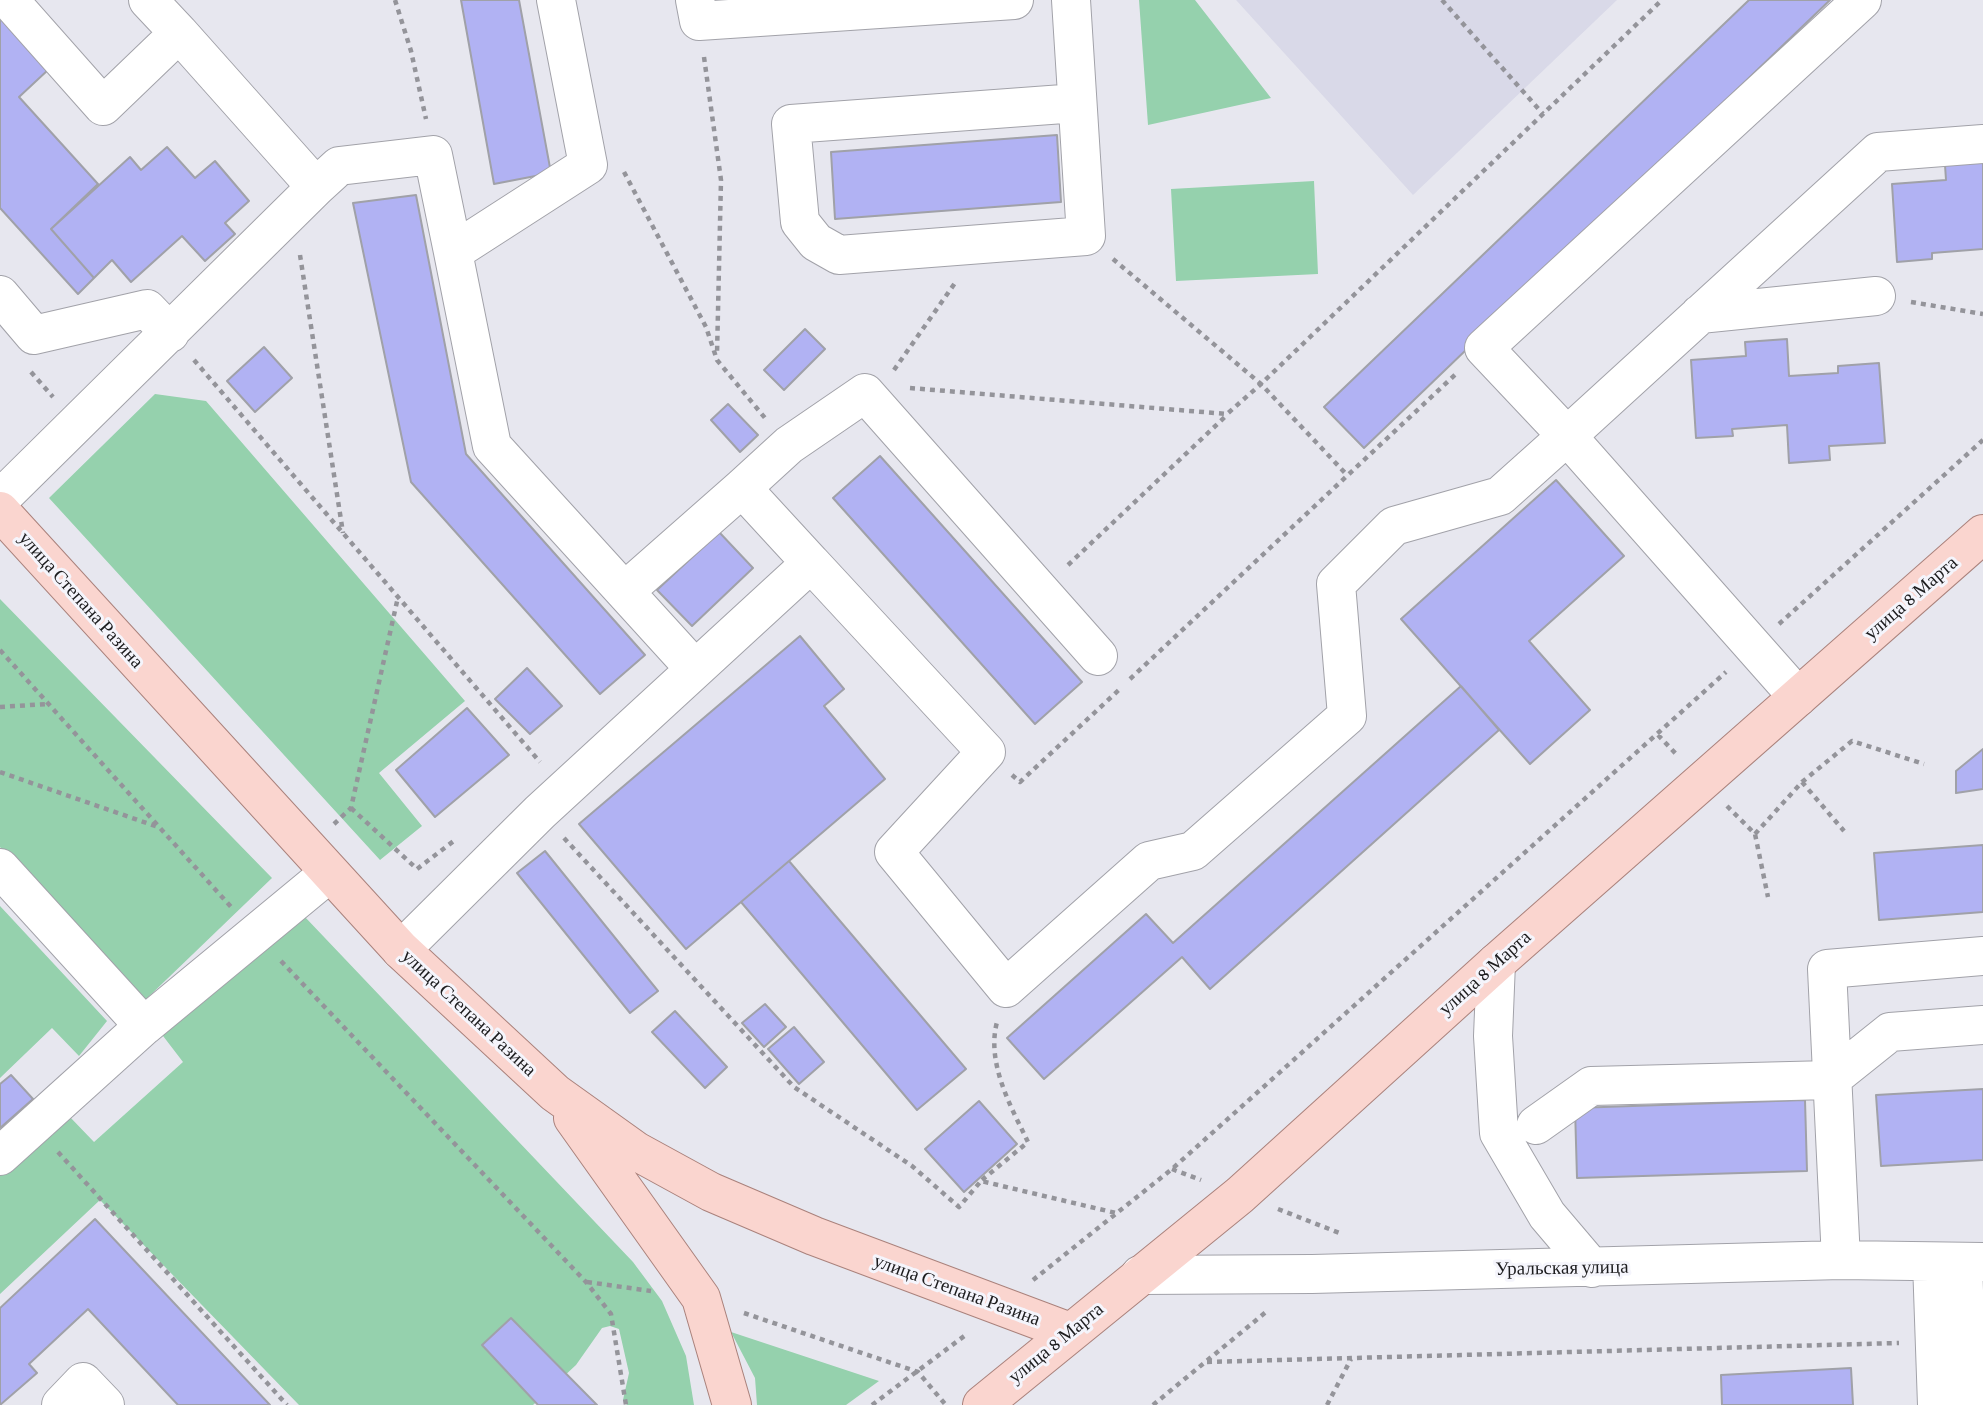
<!DOCTYPE html>
<html>
<head>
<meta charset="utf-8">
<style>
  body { margin:0 }
  canvas { display:block; background:#e7e7ef }
</style>
</head>
<body>
<canvas width="1983" height="1405"></canvas>
<script>
const c = document.querySelector('canvas').getContext('2d');
c.lineJoin = 'round';
function paint(path, color) { c.fillStyle = color; c.fill(path, 'evenodd'); }
function strokePath(path, color, width, dash) { c.strokeStyle = color; c.lineWidth = width; c.lineCap = dash ? 'butt' : 'round'; c.setLineDash(dash || []); c.stroke(path); }
function label(font, color, halo, rows, align = 'center') {
  c.font = font + ' "Crimson Pro",serif'; c.lineWidth = 6; c.setLineDash([]); c.textBaseline = 'middle'; c.strokeStyle = halo; c.fillStyle = color; for (const [text, x, y, turn = 0] of rows) {
    c.save(); c.translate(x, y); c.rotate((+turn || 0) * Math.PI / 180); c.textAlign = isNaN(turn) ? turn : align; if (halo) c.strokeText(text, 0, 0); c.fillText(text, 0, 0); c.restore();
  }
}
paint(new Path2D(`
  M1236,0H1617L1413,195Z`), '#d9d9e8');
paint(new Path2D(`
  M1139,0H1195L1271,98L1148,125Z
  M1314,181L1318,274L1176,281L1171,189Z
  M155,394L206,401L465,701L379,773L422,826L380,860L49,498Z
  M0,599L272,878L140,1005L0,847Z
  M0,906L107,1021L79,1056L52,1028L0,1078Z
  M305,917L633,1262L662,1301L686,1356L694,1405H627L623,1400L629,1373L619,1329L610,1326L602,1328L576,1365L533,1405H299L100,1200L0,1294V1174L69,1116L94,1142L183,1062L160,1032Z
  M731,1332L879,1381L846,1405H757L755,1378Z`), '#95d1ad');
const building = new Path2D(`
  M461,0H519L551,173L494,184Z
  M1749,0H1830L1364,448L1324,407Z
  M0,16L49,69L19,97L98,184L51,229L94,278L78,294L0,208Z
  M1057,135L1061,202L835,219L831,152Z
  M167,147L195,178L215,161L249,201L225,223L235,234L205,261L182,236L131,282L112,260L94,278L51,229L130,157L141,170Z
  M1983,162V249L1932,253V259L1897,262L1892,184L1946,180L1945,165Z
  M416,195L466,454L645,655L600,694L411,482L353,203Z
  M805,329L825,349L784,390L764,370Z
  M1787,339L1789,376L1838,373V366L1879,363L1885,443L1829,446L1830,460L1789,463L1787,425L1732,429L1733,436L1696,438L1691,360L1746,356L1745,342Z
  M264,347L292,378L255,412L227,381Z
  M728,404L758,435L740,452L711,420Z
  M880,456L1082,682L1035,724L833,498Z
  M1556,480L1624,556L1529,641L1590,710L1530,764L1401,619Z
  M719,532L753,568L692,626L657,590Z
  M800,636L844,689L824,706L885,779L686,949L579,824Z
  M527,668L562,706L530,734L495,699Z
  M1461,686L1499,730L1210,989L1182,957L1044,1079L1007,1038L1146,914L1173,943Z
  M467,708L509,755L435,817L396,770Z
  M1983,749V789L1956,793V771Z
  M1983,845V912L1879,920L1874,853Z
  M545,851L658,991L630,1013L517,873Z
  M789,861L966,1069L917,1110L741,902Z
  M765,1004L786,1027L764,1047L742,1023Z
  M675,1011L727,1067L705,1088L652,1032Z
  M794,1027L824,1062L799,1084L768,1049Z
  M11,1075L33,1099L0,1128V1084Z
  M1983,1089V1160L1881,1166L1876,1095Z
  M1805,1100L1807,1171L1577,1178L1575,1108Z
  M979,1101L1017,1144L964,1192L925,1149Z
  M95,1219L270,1405H178L88,1309L29,1364L37,1373L0,1405V1308Z
  M511,1318L597,1405H538L482,1345Z
  M1851,1368L1853,1405H1722L1721,1375Z`);
paint(building, '#b1b2f3');
strokePath(building, '#a0a1a8', 2);
const minor = new Path2D(`
  M148,0L179,33
  M556,0L588,165L453,252L492,446L695,669
  M695,0L699,21L1014,0
  M1071,0L1086,236L839,255L816,242L800,222L791,124L1077,103
  M1862,0L1484,348L1567,436L1878,152L1983,144
  M316,187L339,166L433,155L453,252
  M0,295L34,335L147,309L170,333
  M1700,314L1876,296
  M0,499L316,187L179,33L103,106L9,0
  M811,563L742,488L789,445L865,393L1098,656
  M625,591L742,488
  M0,868L144,1026
  M401,950L540,812L811,563L986,752L894,852L1006,988L1149,861L1193,851L1347,716L1336,584L1394,526L1500,496L1567,436L1798,697
  M1496,963L1493,1036L1499,1133L1547,1215L1592,1268
  M1536,1125L1591,1086L1830,1080L1890,1032L1983,1025
  M0,1156L144,1026L328,874
  M1841,1260L1827,969L1983,956
  M1932,1262L1937,1405
  M1963,1262L1968,1405
  M1140,1275L1312,1274L1841,1260L1983,1262
  M61,1405L83,1382L105,1405`);
const major = new Path2D(`
  M0,511L401,950L555,1093L636,1151L711,1192L814,1236L1070,1332
  M573,1118L701,1298L732,1405
  M982,1405L1240,1195L1496,963L1983,534`);
strokePath(minor, '#a2a2a9', 40);
strokePath(major, '#aa827c', 40);
strokePath(new Path2D(`
  M395,0L411,51L426,119
  M1442,0L1543,114
  M704,57L721,180L717,355
  M624,172L706,327L717,360L765,418
  M300,255L343,533
  M1113,259L1261,384L1662,0
  M1911,302L1983,314
  M194,360L540,762
  M894,370L955,283
  M31,372L53,397
  M910,388L1227,414L1261,384L1348,476
  M1068,565L1227,415
  M1779,624L1983,440
  M0,650L232,908
  M1130,679L1458,372
  M0,707L47,704
  M1658,735L1677,755
  M0,772L158,827
  M1012,775L1020,782L1121,688
  M1802,782L1844,831
  M1727,806L1755,834L1768,897
  M351,808L417,869L455,840
  M334,824L351,808L398,597
  M1755,834L1802,782L1852,741L1924,764
  M564,838L794,1087L912,1166L959,1207L981,1181L1116,1213
  M281,961L586,1282L611,1314L626,1405
  M58,1152L287,1405
  M1172,1169L1201,1180
  M982,1180L1028,1142C1011,1107 986,1063 997,1022
  M1278,1209L1342,1234
  M1033,1280L1172,1169L1726,672
  M587,1282L651,1291
  M744,1313L918,1372L945,1404
  M1207,1362L1899,1343
  M872,1405L967,1334
  M1153,1405L1266,1312
  M1327,1405L1351,1359`), '#94949a', 4.5, [5, 5]);
strokePath(minor, '#fff', 38);
strokePath(major, '#fad5cf', 38);
label('19px', '#1c1c1e', '#f5f5fc', [
  ["улица 8 Марта",1911,598,-41],
  ["улица Степана Разина",81,600,48],
  ["улица 8 Марта",1485,973,-42],
  ["улица Степана Разина",469,1013,43],
  ["Уральская улица",1562,1268,-1],
  ["улица Степана Разина",957,1290,20],
  ["улица 8 Марта",1056,1343,-39]
]);
</script>
</body>
</html>
